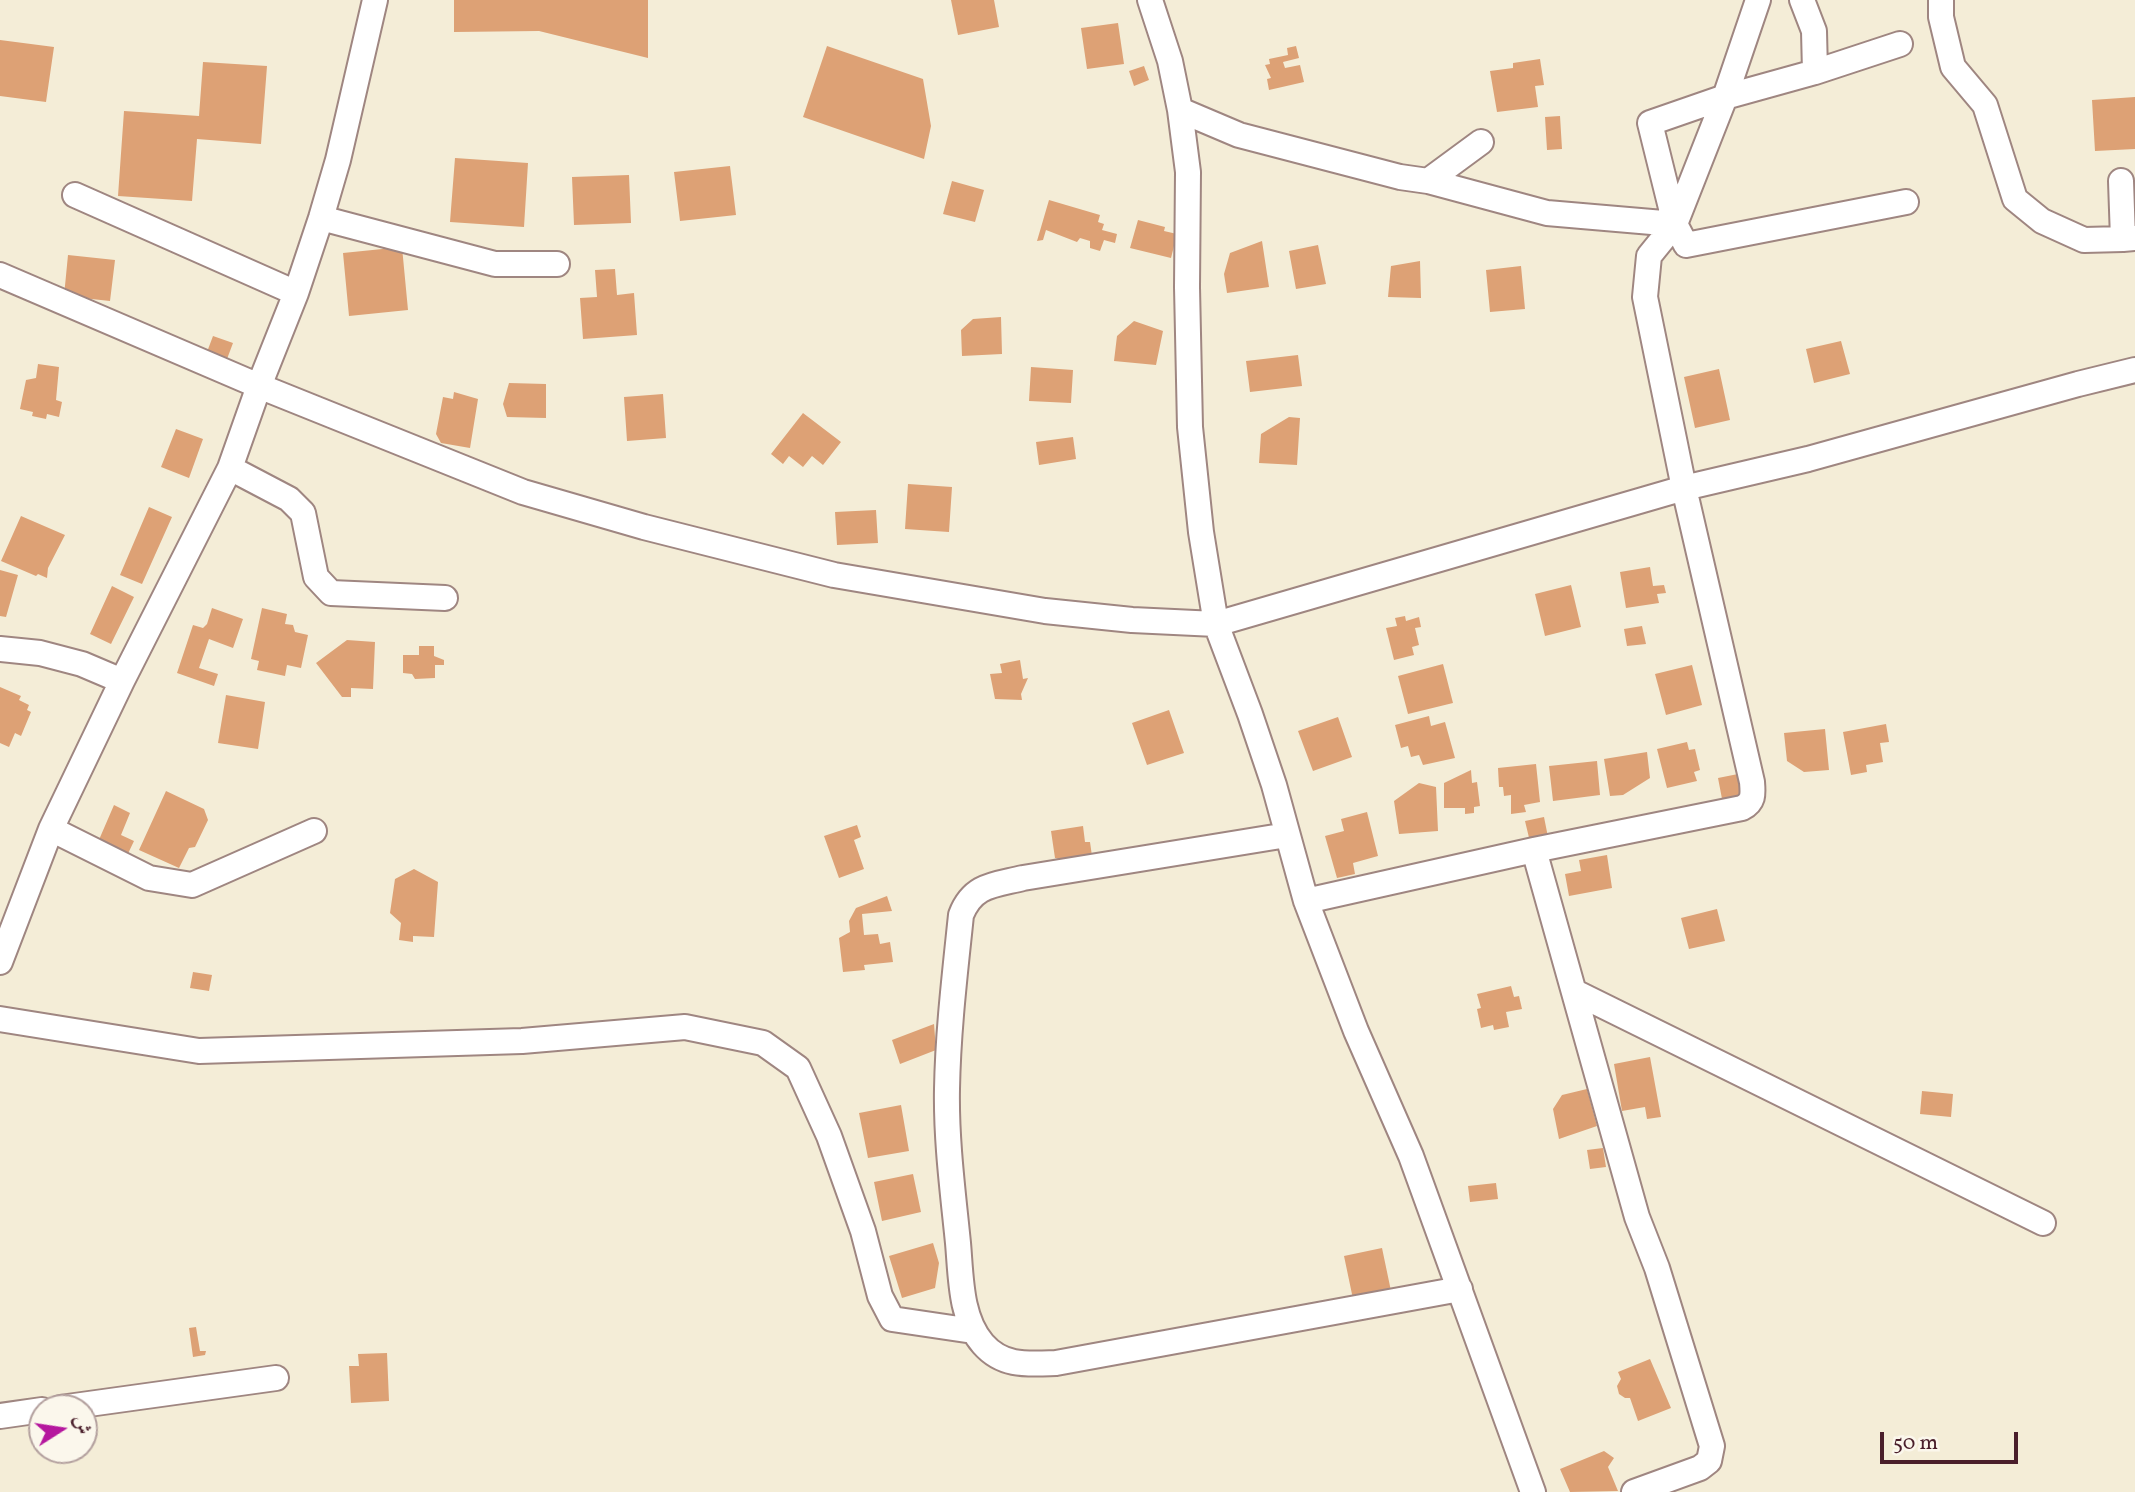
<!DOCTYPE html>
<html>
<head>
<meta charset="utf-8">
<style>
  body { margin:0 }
  #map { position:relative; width:2135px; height:1492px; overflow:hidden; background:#f4edd7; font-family:Vollkorn,Amiri,serif }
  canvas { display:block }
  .north { position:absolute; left:28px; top:1394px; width:70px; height:70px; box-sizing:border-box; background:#fbf7ec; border:2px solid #b4a19f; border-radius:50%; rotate:78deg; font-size:19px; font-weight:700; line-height:28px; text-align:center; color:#4a1f2b }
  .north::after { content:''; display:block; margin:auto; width:24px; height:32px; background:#b5179e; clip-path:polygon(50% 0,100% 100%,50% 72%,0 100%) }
  .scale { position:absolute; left:1880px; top:1432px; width:138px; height:32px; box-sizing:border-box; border:4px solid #4a1f2b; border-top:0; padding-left:9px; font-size:21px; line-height:24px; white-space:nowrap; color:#4a1f2b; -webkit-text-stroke:5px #fbf7ec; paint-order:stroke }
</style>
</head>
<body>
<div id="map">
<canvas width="2135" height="1492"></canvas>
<div class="north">ش</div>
<div class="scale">50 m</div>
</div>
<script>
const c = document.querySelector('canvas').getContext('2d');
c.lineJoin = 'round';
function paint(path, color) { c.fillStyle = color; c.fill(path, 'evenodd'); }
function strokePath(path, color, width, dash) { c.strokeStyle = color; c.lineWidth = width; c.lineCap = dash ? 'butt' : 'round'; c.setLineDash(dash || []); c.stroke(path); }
paint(new Path2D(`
  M454,0H648V58L539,31L454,32Z
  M951,0H994L999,27L958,35Z
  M1118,23L1124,64L1087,69L1081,28Z
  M0,40L54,47L46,102L0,96Z
  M827,46L923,79L931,126L924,159L803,117Z
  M1296,46L1299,58L1283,62L1285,68L1300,65L1304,82L1269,90L1267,79L1271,78L1265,65L1270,64L1269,59L1288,55L1287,48Z
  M1540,59L1544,85L1535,86L1538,107L1497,112L1490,71L1513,68V63Z
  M203,62L267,66L261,144L197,139L192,201L118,196L124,111L199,116Z
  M1144,66L1149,80L1134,86L1129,71Z
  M2135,97V149L2095,151L2092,100Z
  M1560,116L1562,149L1547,150L1545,117Z
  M455,158L528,163L524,227L450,222Z
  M730,166L736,215L680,221L674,172Z
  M629,175L631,223L574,225L572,177Z
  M952,181L984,190L975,222L943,214Z
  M1049,200L1100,215L1098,222L1104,224L1102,230L1117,234L1115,243L1104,240L1100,251L1090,248V241L1080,238L1077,242L1046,230L1043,240L1037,241Z
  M1138,220L1165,227L1164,231L1177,234L1171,258L1130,248Z
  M1262,241L1269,287L1227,293L1224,274L1230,253Z
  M1318,245L1326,284L1296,289L1289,251Z
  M402,247L408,310L349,316L343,253Z
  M68,255L115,260L110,301L64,296Z
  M1420,261L1421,298L1388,297L1391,266Z
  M1521,266L1525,309L1490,312L1486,270Z
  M615,269L617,295L634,293L637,335L583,339L580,298L597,297L595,270Z
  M1001,317L1002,354L962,356L961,330L973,319Z
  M1134,321L1163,331L1156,365L1114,361L1117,336Z
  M213,336L233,343L221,375L201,368Z
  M1841,341L1850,374L1814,383L1806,349Z
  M1298,355L1302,386L1250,392L1246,361Z
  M38,364L59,367L56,400L62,402L59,417L47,414L46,419L32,416L33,412L20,409L26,380L36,378Z
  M1031,367L1073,370L1071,403L1029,401Z
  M1719,369L1730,420L1695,428L1684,377Z
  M509,383L546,384V418L507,417L503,404Z
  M454,392L478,399L470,448L441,443L436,434L443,397L453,399Z
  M663,394L666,438L627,441L624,397Z
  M803,413L841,442L823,465L812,456L803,467L789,456L783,464L771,454Z
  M1289,417L1300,418L1297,465L1259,463L1261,434Z
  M176,429L203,439L189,478L161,467Z
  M1073,437L1076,459L1039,465L1036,442Z
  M908,484L952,487L949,532L905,529Z
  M149,507L172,517L142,584L120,575Z
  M876,510L878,543L837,545L835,512Z
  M21,516L65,535L48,568L47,578L38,574L36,576L1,561Z
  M1650,567L1653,586L1664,585L1666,593L1657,594L1659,603L1626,608L1620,572Z
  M0,570L18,575L6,617L0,616Z
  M1571,585L1581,627L1545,636L1535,594Z
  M112,586L134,597L111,644L90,634Z
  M212,608L243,619L233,648L209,639L199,668L218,674L214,686L177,673L193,625L203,628L207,624Z
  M262,608L287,614L285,624L293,625L295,632L308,635L301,668L287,665L285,676L257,670L259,661L251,659Z
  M1405,616L1406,621L1419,617L1421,627L1415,628L1419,645L1412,647L1414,655L1394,660L1386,628L1397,626L1395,618Z
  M1642,626L1646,644L1627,646L1624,629Z
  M347,640L375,642L373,689L351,688V697H342L316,663Z
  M419,646H434V656L444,660V665H435V678L415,679L412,674L403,673V655H419Z
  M1020,660L1023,679L1028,678L1021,694L1022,700L995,699L990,674L1002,673L1000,664Z
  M1443,664L1453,703L1408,714L1398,676Z
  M1692,665L1702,705L1666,715L1655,674Z
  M0,687L21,696L19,700L29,705L27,710L31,712L21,736L15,733L9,747L0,743Z
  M226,695L265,702L258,749L218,743Z
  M1169,710L1184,753L1147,765L1132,723Z
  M1429,716L1431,726L1445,722L1455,758L1423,765L1419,755L1411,757L1408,746L1401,748L1395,725Z
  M1338,717L1352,757L1313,771L1298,731Z
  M1886,724L1889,742L1880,743L1883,762L1866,765L1867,772L1851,775L1843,732Z
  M1825,729L1829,770L1804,772L1787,761L1784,733Z
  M1687,742L1689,750L1695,749L1700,770L1694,772L1697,781L1667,788L1657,749Z
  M1647,752L1650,778L1623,795L1610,796L1604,759Z
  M1597,761L1600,795L1553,801L1549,766Z
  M1536,764L1540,802L1524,805L1526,812L1511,814V795L1504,796L1503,787H1499L1498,768Z
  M1471,770L1472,783L1477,782L1480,806L1474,807V813L1465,814V808H1444V783Z
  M1743,773L1747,800L1723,804L1718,778Z
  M1419,783L1436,787L1438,831L1399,834L1394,801Z
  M166,791L204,809L208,820L195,847L189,848L179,868L139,850Z
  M114,805L130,813L121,835L134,841L124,862L95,849Z
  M1367,812L1378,856L1353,863L1355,874L1337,878L1325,836L1344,831L1341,819Z
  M1544,817L1549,842L1531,846L1525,821Z
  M857,825L861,837L854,840L864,869L839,878L824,836Z
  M1083,826L1085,842H1090L1092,856L1066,861L1055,858L1051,831Z
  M1607,855L1612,888L1569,896L1565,874L1581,871L1579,860Z
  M414,869L438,882L434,937L413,936V942L399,940L401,923L390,913L395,879Z
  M887,896L892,911L862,914L864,935L878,934L880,944L890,942L893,962L864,965L865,970L843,972L839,938L850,932L849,921L856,908Z
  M1717,909L1725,941L1689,949L1681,918Z
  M193,972L212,975L209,991L190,988Z
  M1511,986L1514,997L1519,996L1522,1009L1506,1012L1509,1027L1494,1030L1493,1025L1481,1028L1477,1009L1481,1008L1477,994Z
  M934,1024L936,1050L900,1064L892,1040Z
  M1650,1057L1661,1117L1647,1119L1645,1107L1622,1111L1614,1064Z
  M1587,1089L1597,1126L1559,1139L1553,1109L1562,1095Z
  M1922,1091L1953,1094L1951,1117L1920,1114Z
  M901,1105L909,1151L868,1158L859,1113Z
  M1603,1148L1606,1167L1590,1169L1587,1150Z
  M913,1174L921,1212L882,1221L874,1182Z
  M1496,1183L1498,1199L1470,1202L1468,1186Z
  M933,1243L939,1263L935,1288L902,1298L889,1256Z
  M1382,1248L1391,1291L1353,1299L1344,1256Z
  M196,1327L200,1351H206L205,1355L193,1357L189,1328Z
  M387,1353L389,1401L351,1403L349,1366H359L358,1354Z
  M1650,1359L1671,1408L1638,1421L1630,1398H1625L1619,1394L1617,1386L1621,1379L1618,1372Z
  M1604,1451L1614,1458L1608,1467L1618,1491L1570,1492L1560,1469Z`), '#dda175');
const minor = new Path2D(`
  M1150,0L1170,61L1180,110L1188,172L1187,287L1190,427L1201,532L1216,624L1250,714L1274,785L1306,901L1356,1031L1411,1156L1533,1492
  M1802,0L1814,31L1815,72L1900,44
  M1941,0V17L1953,67L1985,105L2015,199L2042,221L2084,240L2123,239
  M1815,72L1725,97L1650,123L1675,224L1686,245L1906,202
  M1180,110L1239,135L1400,177L1428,181L1481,142
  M1428,181L1547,213L1675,224L1725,97L1758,0
  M2121,181L2123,239L2135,238
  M75,195L296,293
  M321,218L495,264H557
  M0,275L259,386L523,492L644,527L834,575L1045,611L1132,620L1216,624L1684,488L1808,459L2078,384L2135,370
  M230,468L289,499L303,513L316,577L331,593L445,598
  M0,649L40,653L82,664L122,681
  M51,829L149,878L192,885L314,831
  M1287,835L1023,878C995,885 973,884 961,915C955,973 948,1031 947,1089C946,1140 953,1193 958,1243C961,1276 960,1318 983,1344C1003,1367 1028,1364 1056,1363L1460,1289
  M1534,850L1637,1217L1657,1268L1712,1446L1709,1461L1700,1468L1634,1492
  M1306,901L1534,850L1742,808C1754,802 1753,794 1752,782L1684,488L1645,297L1649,256L1675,224
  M0,962L51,829L122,681L230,468L259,386L296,293L321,218L338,160L375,0
  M1575,992L2043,1223
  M0,1019L199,1051L522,1041L685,1027L763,1043L798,1068L829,1136L863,1231L880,1296L892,1319L973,1331
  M60,1408L276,1378
  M0,1416L42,1410`);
strokePath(minor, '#9f8681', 28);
strokePath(minor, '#fff', 24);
</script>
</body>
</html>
